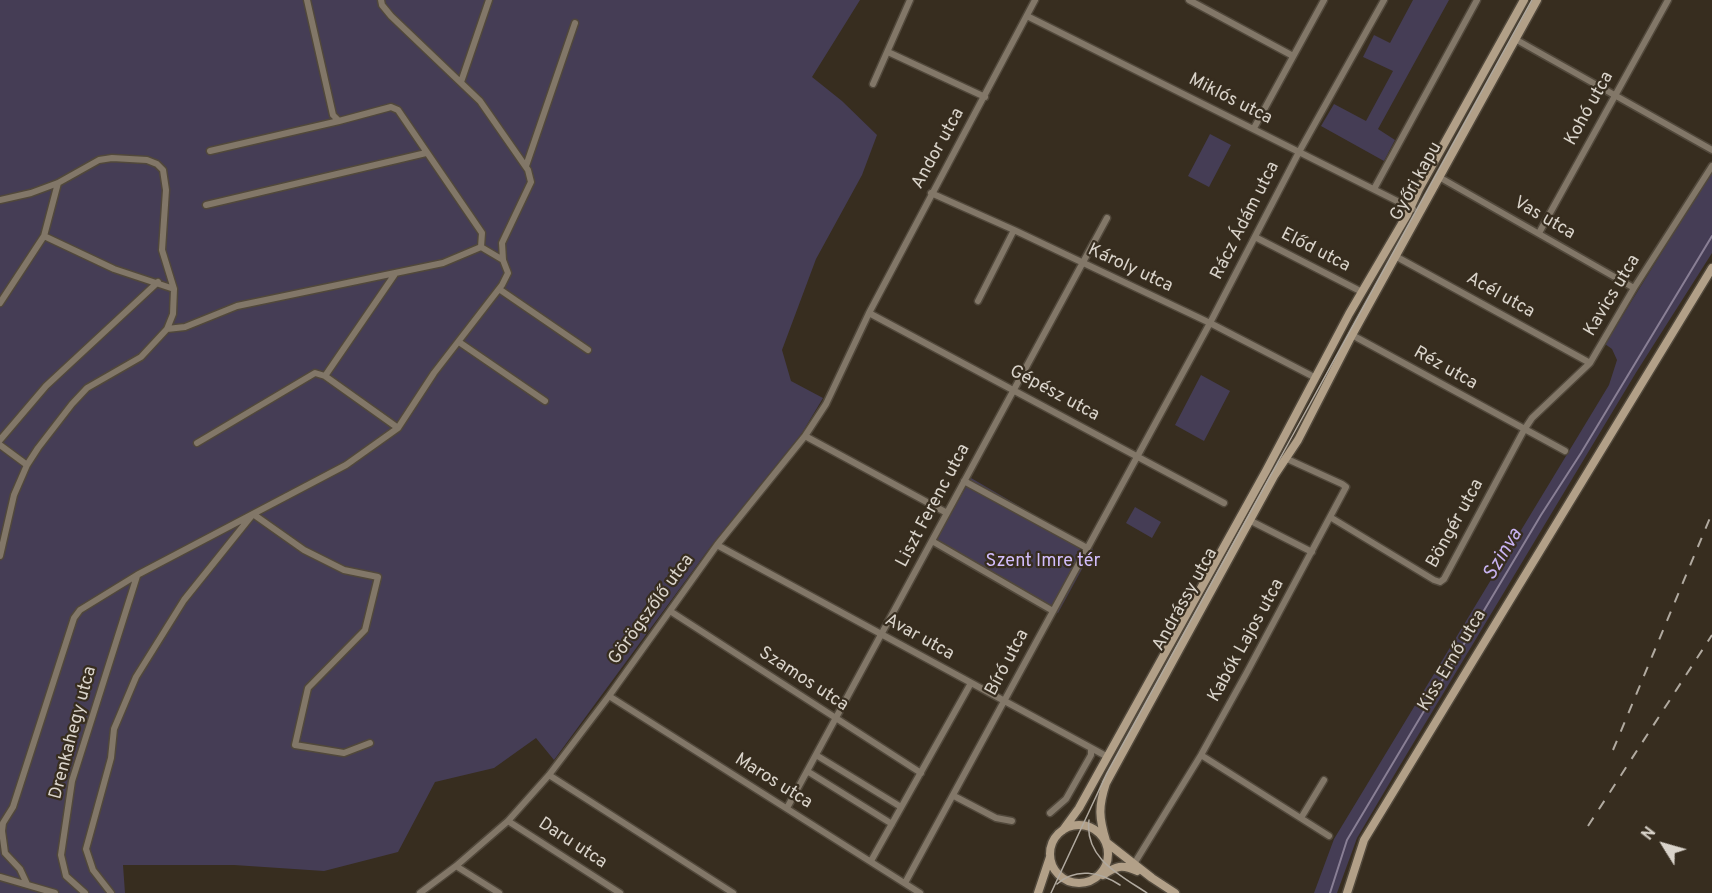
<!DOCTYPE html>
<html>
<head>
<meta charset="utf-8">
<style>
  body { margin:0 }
  #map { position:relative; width:1712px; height:893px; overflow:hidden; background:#372d1f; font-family:Overpass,sans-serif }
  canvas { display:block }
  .north { position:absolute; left:1634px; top:815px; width:60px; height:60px; -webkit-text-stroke:4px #372d1f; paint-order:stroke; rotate:307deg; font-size:16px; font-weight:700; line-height:24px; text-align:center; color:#dad4cb }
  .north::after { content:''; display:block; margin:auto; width:21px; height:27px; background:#dad4cb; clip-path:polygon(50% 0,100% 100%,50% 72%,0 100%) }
</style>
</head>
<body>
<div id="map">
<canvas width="1712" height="893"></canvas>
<div class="north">N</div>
</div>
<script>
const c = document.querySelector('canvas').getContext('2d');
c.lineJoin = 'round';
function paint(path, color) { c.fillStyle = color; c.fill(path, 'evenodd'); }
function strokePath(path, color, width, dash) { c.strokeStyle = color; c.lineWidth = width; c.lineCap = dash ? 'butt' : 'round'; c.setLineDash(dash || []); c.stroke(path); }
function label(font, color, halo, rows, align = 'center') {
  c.font = font + ' Overpass,sans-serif'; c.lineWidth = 4.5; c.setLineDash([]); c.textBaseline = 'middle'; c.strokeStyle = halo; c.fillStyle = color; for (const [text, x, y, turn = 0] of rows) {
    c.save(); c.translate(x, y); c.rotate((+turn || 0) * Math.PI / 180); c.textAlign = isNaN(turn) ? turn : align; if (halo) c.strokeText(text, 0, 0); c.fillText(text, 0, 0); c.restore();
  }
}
paint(new Path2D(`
  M0,0H860L812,77L842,101L877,135L862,175L816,259L782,350L791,381L823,398L802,433L711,546L554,760L536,738L494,768L435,782L398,852L324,871L234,865H123L125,893H0Z
  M1413,0H1449L1378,129L1395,140L1384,161L1321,126L1334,104L1366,121L1393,71L1363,57L1374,35L1390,43Z
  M1210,134L1231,145L1209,187L1188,176Z
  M1712,171V253L1637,371L1399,767L1357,838L1337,893H1314L1334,839L1609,385L1617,360L1612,349L1605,344Z
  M1201,375L1230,391L1204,441L1175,425Z
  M971,478L1093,549L1058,613L936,540Z
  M1135,507L1161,522L1152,538L1126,523Z`), '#453d55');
strokePath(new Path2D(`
  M1330,893L1347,840L1541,515L1581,453L1712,236`), '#897f95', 2);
const street = new Path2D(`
  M381,0L382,5L391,16L480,101L528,170L531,182L502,243L503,260
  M1189,0L1293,56
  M1027,16L1413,209
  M1515,39L1712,150
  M888,52L985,97
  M461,82L489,0
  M873,84L910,0
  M1254,128L1324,0
  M210,151L339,121
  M526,166L575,23
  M1439,177L1634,288
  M1374,189L1477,0
  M931,193L1014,230L1210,323L1314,377
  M0,200L31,193L58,183L99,160L112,158L147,160L157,164L163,170L166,190L162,250L174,289L173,314L167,329L141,357L87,388L72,404L38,448L27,465L14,495L0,556
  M206,205L426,153
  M1539,233L1668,0
  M44,236L114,269L174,289
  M1255,237L1362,292
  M1395,256L1590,363
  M499,289L588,350
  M978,301L1014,230
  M0,303L44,236L58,183
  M869,313L1224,503
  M167,329L185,327L237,306L443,263L481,247L482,233L398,110L391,107L339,121L333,115L307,0
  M1352,335L1565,451
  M459,342L545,401
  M325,376L395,274
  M805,436L947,513
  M0,440L46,386L158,282
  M197,443L315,373L325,376L398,428
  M0,445L27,465
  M964,481L1087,548
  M1330,517L1434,580L1440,582L1444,579L1524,430L1532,418L1590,363L1634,288L1712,166
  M1249,520L1312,552
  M932,541L1053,611
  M717,545L1106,756
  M670,611L921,773
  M609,696L920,893
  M816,755L901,807
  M1201,755L1329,836
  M807,771L892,824
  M549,775L733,893
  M954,796L996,818L1012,821
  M787,808L1107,218
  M1050,813L1066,799L1091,755V749
  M1301,818L1324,780
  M508,821L620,893
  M871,861L971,683
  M1134,864L1201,755L1246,674L1346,487L1342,484L1285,458
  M456,866L499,893
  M0,877L55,893
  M905,883L1210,323L1299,152L1384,0
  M27,884L20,869L5,853L2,831L3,823L13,807L74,618L80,610L137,575L346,465L398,428L434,373L502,285L508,273L503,260L481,247
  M85,893L66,876L61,855L72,781L137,576
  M111,893L93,870L86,849L111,758L114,729L136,677L184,600L253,514L304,550L344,570L378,577L365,630L308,688L295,745L344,753L370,743
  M420,893L456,866L508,821L549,775L609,696L717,545L805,436L826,404L869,313L1035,0`);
const secondary = new Path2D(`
  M1050 854a29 29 0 1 1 58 0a29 29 0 1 1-58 0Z
  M1063,830L1079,808L1266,471L1349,314L1407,215L1419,189L1524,0
  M1106,841C1099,818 1098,807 1106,783L1274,476L1298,440L1352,335L1537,0
  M1106,842L1152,878L1175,893
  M1103,875C1116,866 1122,864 1137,871
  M1038,893L1050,857
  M1347,893L1364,840L1712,268`);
strokePath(street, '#51483b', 9);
strokePath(secondary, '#51483b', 11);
strokePath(street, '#827768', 6);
strokePath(secondary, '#b2a088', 8);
strokePath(new Path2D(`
  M1089,820C1084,858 1120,875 1147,893
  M1057,884C1076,867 1100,872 1120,885
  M1051,893L1107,773L1532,0`), '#b1aaa0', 1.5);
strokePath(new Path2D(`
  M1613,750L1712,513
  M1588,826L1712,635`), '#b1aaa0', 2, [10, 10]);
label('18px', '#dad4cb', '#372d1f', [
  ["Miklós utca",1230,100,27],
  ["Kohó utca",1590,109,-61],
  ["Andor utca",939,149,-61],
  ["Győri kapu",1417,182,-61],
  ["Vas utca",1544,219,30],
  ["Rácz Ádám utca",1246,221,-63],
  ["Előd utca",1315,251,27],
  ["Károly utca",1130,269,25],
  ["Acél utca",1500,296,29],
  ["Kavics utca",1613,296,-59],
  ["Réz utca",1445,369,29],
  ["Gépész utca",1054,394,28],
  ["Liszt Ferenc utca",934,506,-62],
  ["Böngér utca",1456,524,-61],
  ["Andrássy utca",1186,600,-61],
  ["Görögszőlő utca",652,610,-54],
  ["Avar utca",919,638,29],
  ["Kabók Lajos utca",1247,641,-61],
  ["Kiss Ernő utca",1453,661,-59],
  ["Bíró utca",1008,663,-62],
  ["Szamos utca",803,680,33],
  ["Drenkahegy utca",74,733,-75],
  ["Maros utca",773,782,32],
  ["Daru utca",572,844,33]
]);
label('18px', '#d3befc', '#372d1f', [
  ["Szent Imre tér",1043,562]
]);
label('italic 20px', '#c8b3f1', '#372d1f', [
  ["Szinva",1504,555,-59]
]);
</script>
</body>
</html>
